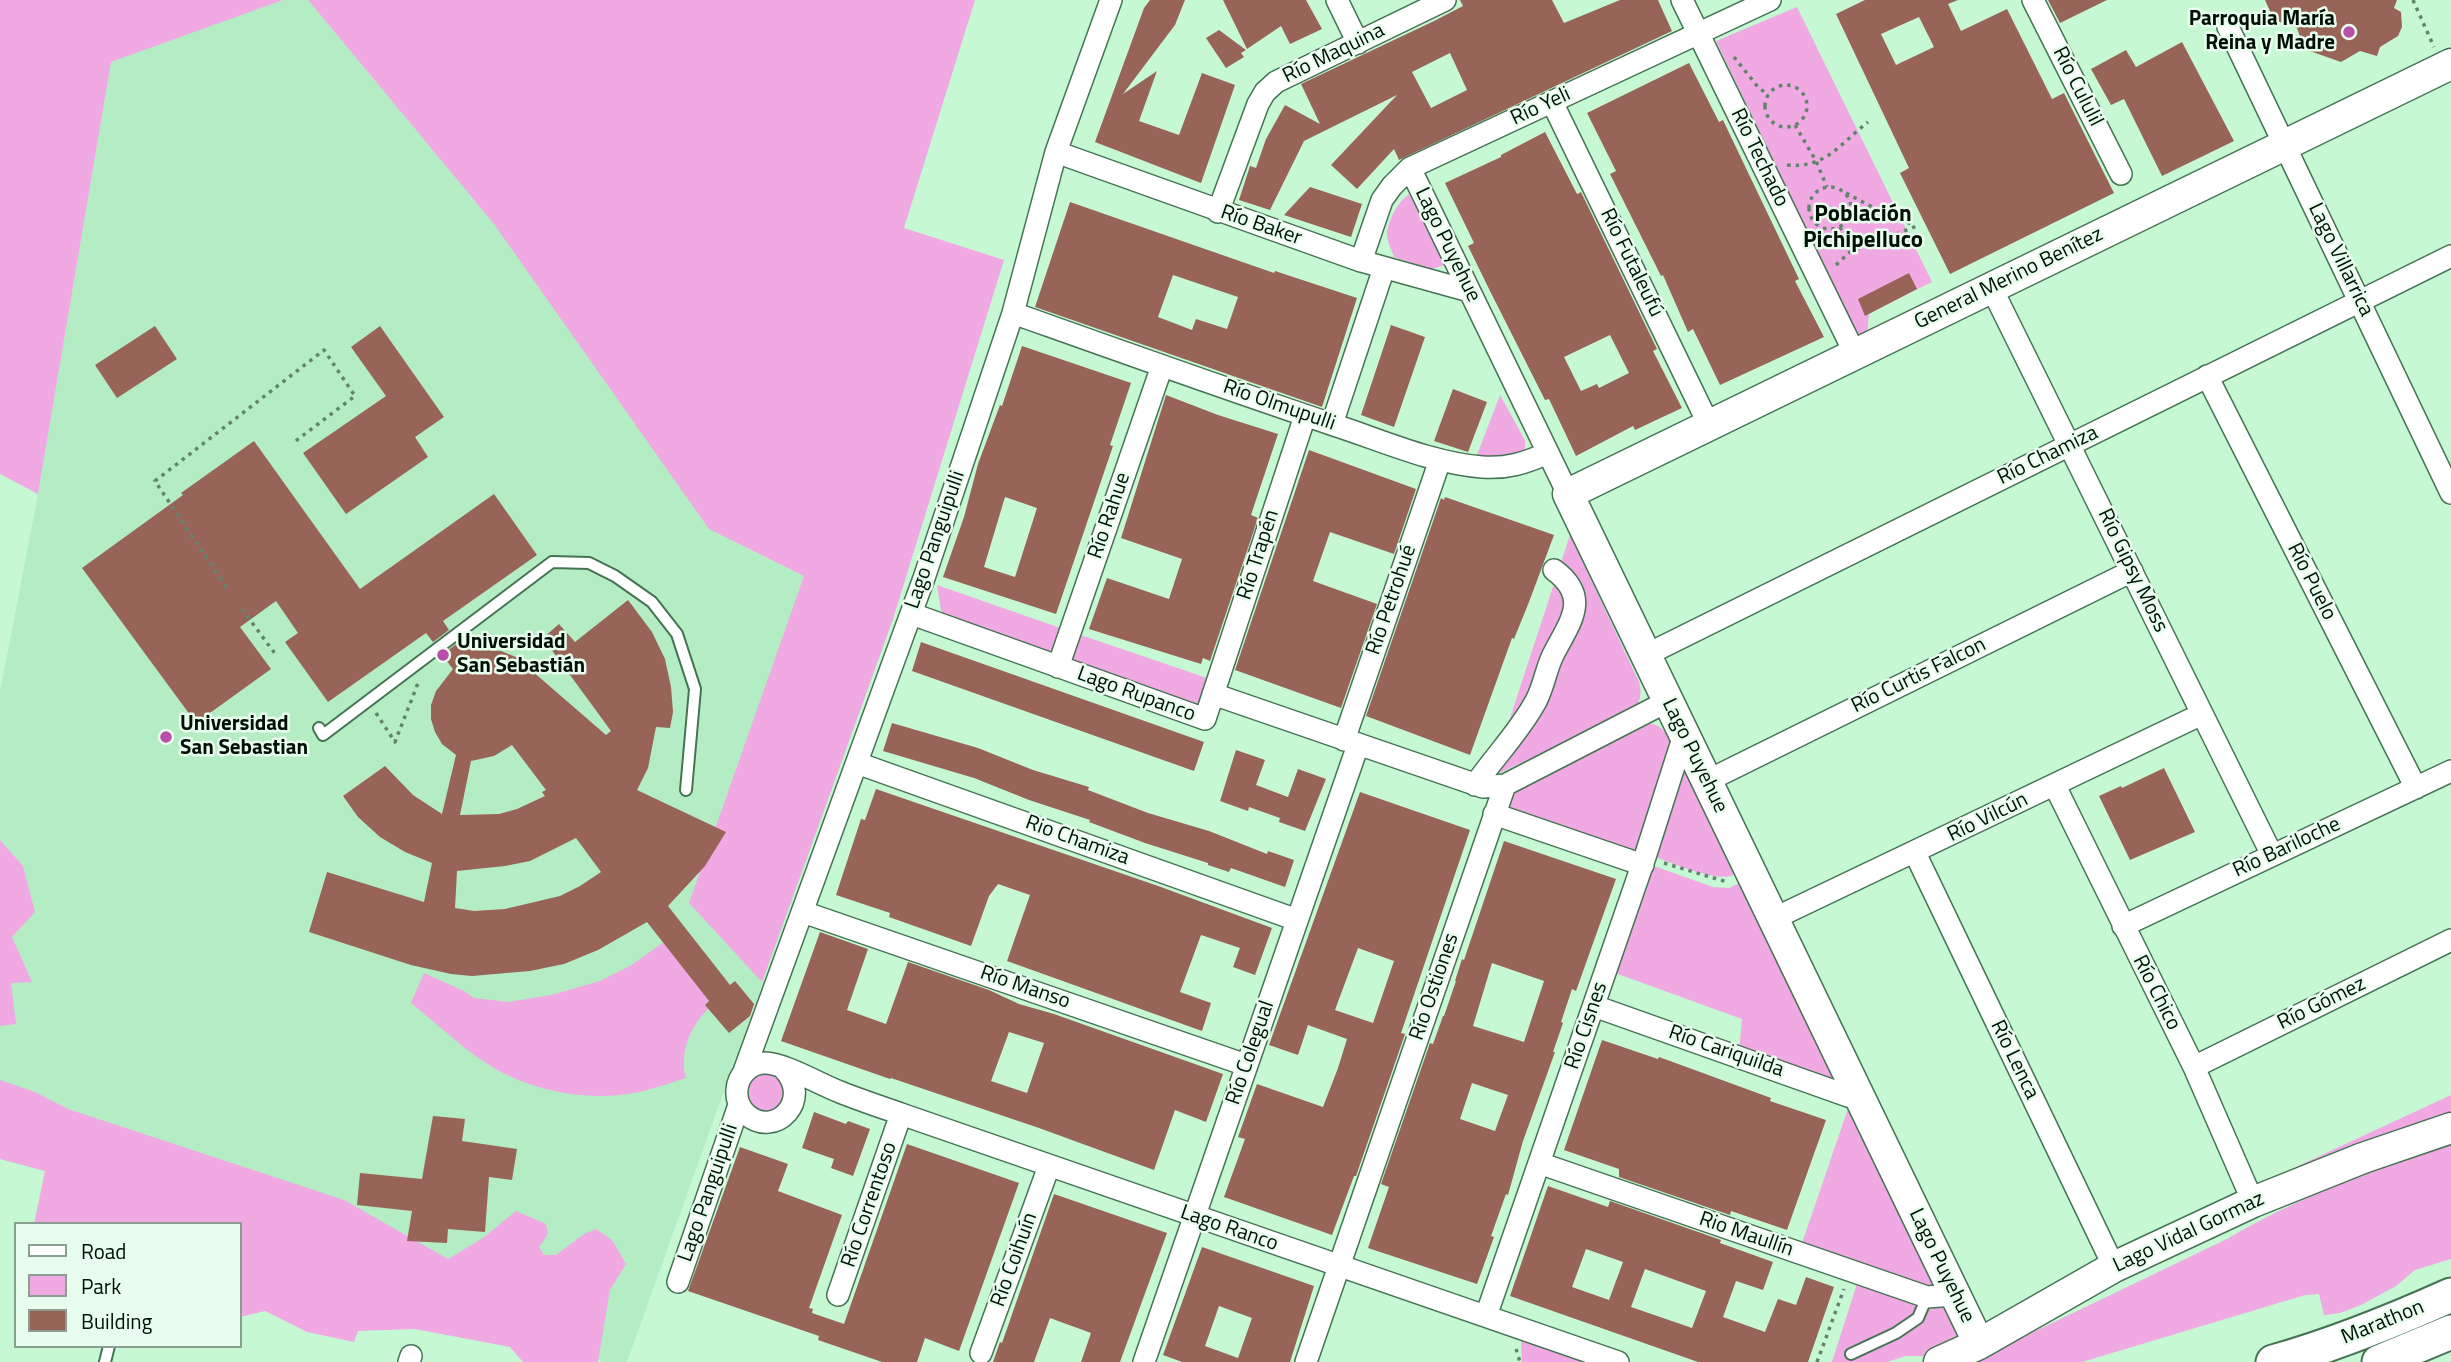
<!DOCTYPE html>
<html>
<head>
<meta charset="utf-8">
<style>
  body { margin:0 }
  #map { position:relative; width:2451px; height:1362px; overflow:hidden; background:#c6f8d4; font-family:"Titillium Web",sans-serif }
  canvas { display:block }
  .legend { position:absolute; left:14px; top:1222px; width:228px; height:126px; box-sizing:border-box; background:#e9fdee; border:2px solid #8c9e91; margin:0; padding:9px 12px; list-style:none; font-size:21px; color:#011005 }
  .legend li { display:flex; align-items:center; gap:14px; height:35px }
  .legend b { width:35px; border:2px solid #8c9e91 }
</style>
</head>
<body>
<div id="map">
<canvas width="2451" height="1362"></canvas>
<ul class="legend">
<li><b style="height:9px;background:#fff"></b>Road</li>
<li><b style="height:19px;background:#f0a9e3"></b>Park</li>
<li><b style="height:19px;background:#986458"></b>Building</li>
</ul>
</div>
<script>
const c = document.querySelector('canvas').getContext('2d');
c.lineJoin = 'round';
function paint(path, color) { c.fillStyle = color; c.fill(path, 'evenodd'); }
function strokePath(path, color, width, dash) { c.strokeStyle = color; c.lineWidth = width; c.lineCap = dash ? 'butt' : 'round'; c.setLineDash(dash || []); c.stroke(path); }
function label(font, color, halo, rows, align = 'center') {
  c.font = font + ' "Titillium Web",sans-serif'; c.lineWidth = 5; c.setLineDash([]); c.textBaseline = 'middle'; c.strokeStyle = halo; c.fillStyle = color; for (const [text, x, y, turn = 0] of rows) {
    c.save(); c.translate(x, y); c.rotate((+turn || 0) * Math.PI / 180); c.textAlign = isNaN(turn) ? turn : align; if (halo) c.strokeText(text, 0, 0); c.fillText(text, 0, 0); c.restore();
  }
}
paint(new Path2D(`
  M283,0H308L494,224L893,619L627,1362H605L240,1283V1224H39L45,1171L0,1159V692L38,494L111,61Z`), '#b4edc4');
paint(new Path2D(`
  M0,0H283L111,62L38,494L0,474Z
  M308,0H975L904,228L1004,260L893,619L762,982L689,903L804,576L709,529L494,224Z
  M1797,7L1932,282L1869,313L1867,336L1859,339L1716,41Z
  M1409,194L1445,265L1431,269L1394,257C1392,251 1387,242 1387,235C1387,221 1398,202 1409,194Z
  M1500,395L1525,440V450L1519,456L1494,459L1477,455Z
  M1570,535L1639,682C1642,693 1641,702 1633,710L1495,775L1492,773Z
  M937,585L1066,630L1052,658L945,617L941,610Z
  M1075,633L1207,678C1207,690 1204,701 1195,708L1070,664Z
  M1645,723C1659,723 1667,731 1672,745L1639,849L1632,853L1516,818L1509,806L1513,789Z
  M1682,769H1687L1735,874C1720,885 1668,861 1650,855Z
  M0,840L23,866L35,912L12,937L32,982L11,983L16,1024L0,1026Z
  M1651,865L1713,887L1729,888L1740,883L1836,1077L1830,1080L1739,1051L1742,1019L1615,973Z
  M664,942L709,1001L705,1004L708,1009C690,1027 679,1052 686,1078C669,1083 651,1090 634,1093C584,1102 525,1090 483,1061C458,1044 435,1022 411,1003L424,973L464,991L474,998L508,1002L551,995L600,981L630,966Z
  M746 1092a20 20 0 1 1 40 0a20 20 0 1 1-40 0Z
  M0,1080L35,1092L68,1109L344,1200L448,1259L483,1238L516,1211L546,1224L548,1234L539,1247L544,1255H556L584,1234L596,1229L612,1240L626,1264L610,1290L598,1362H523L510,1347L415,1329L358,1331L354,1342L307,1332L265,1311L240,1317V1224H34L45,1171L0,1159Z
  M2451,1095V1117L2257,1185Z
  M1850,1103L1979,1344L1931,1356H1906L1887,1362H1832L1862,1268L1801,1246Z
  M2451,1141V1259L2415,1270L2396,1286L2361,1305L2340,1313L2324,1315L2319,1294L2305,1295L2082,1362H1971L2227,1239C2298,1197 2375,1170 2451,1141Z
  M1521,1340L1583,1362H1522Z`), '#f0a9e3');
paint(new Path2D(`
  M1150,0H1185L1175,25L1123,94L1157,71L1139,121L1179,135L1202,73L1235,85L1201,183L1095,142L1144,8Z
  M1223,0H1306L1322,29L1290,44L1281,26L1247,49Z
  M1460,0H1552L1564,23L1620,0H1658L1672,31L1399,160L1394,149L1357,189L1331,165L1397,95L1304,141L1270,210L1239,200L1250,166L1256,168L1266,139L1285,105L1320,124L1301,84L1434,21L1463,6ZM1450,53L1467,90L1431,108L1412,72Z
  M1865,0H1958L1948,4L1961,31L2007,9L2052,99L2064,93L2114,193L1950,274L1900,173L1909,168L1836,14ZM1919,17L1934,47L1896,65L1881,34Z
  M2048,0H2107L2060,23Z
  M2265,0H2397L2394,8L2401,12L2402,27L2398,36L2380,47L2377,56L2360,51L2341,62L2304,49L2297,28L2274,20Z
  M1219,30L1246,50L1241,53L1244,57L1226,68L1206,38Z
  M2182,42L2234,141L2162,176L2124,99L2111,105L2091,69L2126,50L2136,67Z
  M1689,63L1719,122L1723,120L1732,139L1799,279L1795,281L1824,337L1720,385L1693,329L1688,332L1663,275L1661,276L1610,174L1616,171L1587,113Z
  M1545,132L1577,194L1581,192L1657,349L1653,351L1682,408L1635,430L1633,426L1576,456L1549,399L1545,400L1490,291L1468,246L1474,243L1445,183L1501,157V155ZM1610,335L1629,373L1599,388L1597,384L1581,391L1564,357Z
  M1310,187L1362,204L1351,237L1284,215Z
  M1070,202L1274,273L1275,271L1357,298L1322,407L1035,307ZM1173,275L1238,297L1227,329L1196,319L1192,330L1158,317Z
  M1909,273L1917,289L1865,316L1858,299Z
  M1391,325L1425,337L1394,427L1361,415Z
  M155,326L177,359L117,398L95,365Z
  M380,326L444,417L415,437L428,457L346,514L303,453L386,396L351,347Z
  M1022,346L1131,383L1110,445L1113,446L1056,614L943,577L964,517L978,464L1000,405L1002,406ZM1005,497L1037,508L1015,577L984,567Z
  M1453,389L1487,402L1468,452L1434,441Z
  M1166,395L1218,415L1278,434L1251,515L1258,518L1210,661L1203,658L1201,664L1089,629L1107,578L1169,599L1182,559L1121,538Z
  M254,441L360,589L494,494L537,555L443,621L449,630L433,642L426,633L328,702L285,642L298,633L276,601L240,627L271,669L196,723L82,568L183,495L181,493Z
  M1309,450L1416,489L1394,554L1330,532L1313,581L1377,604L1341,708L1235,670Z
  M1445,497L1554,535L1529,602L1514,639L1512,638L1470,755L1366,716L1441,498L1444,500Z
  M628,600L652,632L665,659L671,687L673,712L670,728L656,727L648,768L637,790L726,832L705,866L668,906L730,985L735,981L754,1004L750,1016L729,1033L705,1005L709,1001L647,922L598,950L564,964L530,971L472,976L451,974L411,965L309,932L327,872L424,902L432,863L405,852L380,837L358,817L343,796L385,766L413,795L442,814L456,755L442,744L435,732L431,719V705L436,691L453,669L442,655L459,642L464,649L501,651L516,657L606,735L611,731L543,638L559,624L575,642ZM512,745L546,790L542,792L545,796L517,809L499,814L460,815L471,761L494,756ZM576,838L601,872L580,886L560,896L505,909L474,911L455,908L457,871L505,866L530,861Z
  M921,642L1204,742L1194,771L912,671Z
  M892,723L978,748L1033,770L1089,787L1088,790L1148,813L1209,831L1267,854L1268,851L1294,860L1285,887L1231,868L1229,872L1208,865V863L1145,843L1089,822L1090,820L1029,800L974,778L883,751Z
  M1236,750L1265,760L1256,785L1288,797L1298,769L1326,779L1305,831L1279,822L1280,818L1249,807L1248,811L1220,801Z
  M2164,768L2195,832L2130,860L2099,796L2121,786L2122,788Z
  M876,789L1161,887L1272,928L1255,975L1233,967L1240,948L1201,935L1180,992L1211,1003L1202,1031L1007,961L1030,895L998,884L989,896L971,946L889,917L890,913L836,895L861,819L865,820Z
  M1360,792L1470,830L1401,1033L1405,1034L1356,1176H1354L1332,1235L1224,1197L1245,1139L1238,1137L1257,1084L1323,1107L1338,1068L1347,1039L1308,1025L1298,1055L1269,1045ZM1358,948L1394,961L1373,1023L1335,1010Z
  M1504,841L1616,879L1576,991L1572,989L1561,1022L1563,1023L1553,1052H1555L1523,1141L1508,1195L1506,1194L1491,1236L1494,1237L1477,1284L1368,1248L1389,1187L1381,1184L1430,1043L1433,1044L1443,1016H1444L1456,981H1455L1462,959L1464,960ZM1492,963L1544,981L1524,1042L1473,1026ZM1472,1083L1508,1095L1495,1131L1460,1119Z
  M820,932L868,949L847,1010L886,1024L908,962L989,990L1019,1004L1054,1014L1223,1074L1206,1122L1175,1110L1154,1170L1039,1128L891,1078L890,1079L781,1041ZM1009,1032L1044,1043L1027,1093L991,1081Z
  M1602,1040L1658,1059L1659,1057L1681,1065L1771,1098L1770,1101L1826,1120L1787,1230L1731,1211L1730,1215L1619,1177V1169L1564,1150Z
  M814,1112L846,1124L848,1121L870,1129L853,1176L831,1168L834,1159L802,1148Z
  M433,1116L465,1119L462,1141L517,1149L512,1180L489,1177L485,1232L448,1229L447,1243L407,1241L412,1211L357,1205L360,1173L422,1179Z
  M907,1144L1019,1183L959,1351L925,1338L917,1362H882L818,1340L819,1336L688,1291L740,1147L788,1164L778,1191L842,1215L809,1308L813,1309L812,1313L844,1324Z
  M1548,1186L1608,1207L1610,1201L1721,1240L1720,1243L1773,1262L1763,1290L1736,1281L1723,1317L1765,1332L1778,1299L1796,1305L1806,1277L1834,1287L1808,1362H1698L1510,1296ZM1586,1249L1623,1262L1609,1300L1572,1287ZM1645,1269L1706,1291L1692,1328L1631,1307Z
  M1054,1194L1167,1233L1120,1362H1081L1091,1333L1050,1318L1034,1362H993L1000,1342L1002,1343Z
  M1202,1247L1314,1286L1290,1362H1182L1163,1355ZM1219,1306L1252,1318L1238,1358L1205,1346Z`), '#986458');
const lane = new Path2D(`
  M319,728L323,735L552,562L589,563L615,576L652,602L677,634L695,689L686,790
  M1851,1354L1896,1333L1918,1318L1927,1297
  M105,1362L109,1346`);
const street = new Path2D(`
  M1337,0L1358,43
  M1682,0L1855,354
  M2033,0L2121,174
  M2228,27L2451,493
  M1552,102L1709,425
  M1056,152L1361,261L1469,291
  M1410,168L1568,494
  M1218,212L1258,104L1265,92L1276,82L1445,0
  M1361,261L1382,200L1392,186L1410,168L1770,0
  M1991,287L2272,855
  M1013,313C1120,351 1226,389 1334,425C1381,440 1431,463 1482,467C1507,469 1525,463 1548,453
  M2207,376L2416,788
  M1332,424L1384,268
  M912,614L1205,719L1305,416
  M1646,655L2451,256
  M1058,667L1162,366
  M1213,694L1483,787L1505,785L1668,701
  M1344,740L1440,460
  M857,763L1297,920
  M1707,781L2132,571
  M1475,785C1495,756 1520,731 1536,701C1544,686 1546,669 1553,655C1569,623 1592,598 1554,570
  M2055,786L2194,1067L2253,1202
  M1494,814L1643,865
  M1915,853L2114,1267
  M803,912L1246,1065
  M1773,919L2202,714
  M2123,926L2451,771
  M1594,1006L1848,1096L1859,1097
  M2194,1067L2451,940
  M783,1068C814,1099 775,1140 746,1114C740,1108 736,1099 737,1090C738,1075 750,1063 765,1063C784,1063 821,1085 840,1092C860,1100 881,1107 901,1114L1618,1362
  M743,1074L924,578L1013,313L1056,152L1111,0
  M1539,1163L1927,1297L1955,1295
  M678,1282L739,1105
  M838,1295L901,1114
  M1486,1316L1645,857L1684,735
  M981,1353L1049,1166
  M409,1362L411,1356
  M1144,1362L1358,745
  M1306,1362L1505,785`);
const secondary = new Path2D(`
  M1979,1344L1568,494L2451,64
  M1939,1362L1979,1344L2114,1267L2253,1202L2363,1158L2451,1128`);
const primary = new Path2D(`
  M2273,1362C2334,1345 2393,1321 2451,1295
  M2379,1362L2451,1332`);
strokePath(lane, '#457354', 14);
strokePath(street, '#457354', 24);
strokePath(secondary, '#457354', 33);
strokePath(primary, '#457354', 37);
strokePath(new Path2D(`
  M2413,0L2434,47
  M1734,57L1758,87L1768,95
  M1765 106a21 21 0 1 1 42 0a21 21 0 1 1-42 0Z
  M1795,125L1816,161L1827,187
  M1787,165C1825,169 1840,144 1868,122
  M1809 208a21 21 0 1 1 42 0a21 21 0 1 1-42 0Z
  M1846,193L1891,217L1915,225
  M1840,227L1850,252L1917,226
  M1836,265L1850,252
  M226,587L155,481L324,350L355,396L293,443
  M242,609L276,655
  M376,713L395,742L418,683
  M1664,863L1727,882
  M1516,1349L1520,1362
  M1817,1362L1844,1289`), '#63846c', 3.5, [3.5, 5]);
strokePath(lane, '#fff', 10);
strokePath(street, '#fff', 21);
strokePath(secondary, '#fff', 30);
strokePath(primary, '#fff', 33);
for (const [x, y, r, color] of [
  [2349,32,7,"#bb4dab"],
  [443,655,7,"#bb4dab"],
  [166,737,7,"#bb4dab"]
]) { const dot = new Path2D(); dot.arc(x, y, r, 0, 2 * Math.PI); c.fillStyle = color; c.fill(dot); strokePath(dot, '#e9fdee', 2.5); }
label('bold 21px', '#011005', '#e9fdee', [
  ["Parroquia María",2335,20,"right"],
  ["Reina y Madre",2335,44,"right"],
  ["Universidad",457,643],
  ["San Sebastián",457,667],
  ["Universidad",180,725],
  ["San Sebastian",180,749]
], 'left');
label('21px', '#011005', '#e9fdee', [
  ["Río Maquina",1334,54,-26],
  ["Río Cululil",2077,87,63],
  ["Río Yeli",1541,107,-25],
  ["Río Techado",1759,158,64],
  ["Río Baker",1261,226,19],
  ["Lago Puyehue",1447,245,64],
  ["Lago Villarrica",2340,260,64],
  ["Río Futaleufú",1631,263,64],
  ["General Merino Benítez",2009,279,-26],
  ["Río Olmupulli",1279,406,19],
  ["Río Chamiza",2048,456,-26],
  ["Río Rahue",1110,516,-71],
  ["Lago Panguipulli",936,540,-71],
  ["Río Trapén",1259,555,-72],
  ["Río Gipsy Moss",2132,571,64],
  ["Río Puelo",2311,582,63],
  ["Río Petrohué",1392,600,-71],
  ["Río Curtis Falcon",1919,676,-26],
  ["Lago Rupanco",1136,695,20],
  ["Lago Puyehue",1694,756,64],
  ["Río Vilcún",1988,818,-26],
  ["Rio Chamiza",1077,841,20],
  ["Río Bariloche",2287,848,-25],
  ["Río Ostiones",1435,987,-71],
  ["Río Manso",1025,988,19],
  ["Río Chico",2156,993,63],
  ["Río Gómez",2322,1004,-26],
  ["Río Cisnes",1587,1026,-71],
  ["Río Cariquilda",1726,1052,19],
  ["Río Colegual",1251,1053,-71],
  ["Río Lenca",2014,1060,64],
  ["Lago Panguipulli",709,1193,-71],
  ["Río Correntoso",870,1205,-71],
  ["Lago Ranco",1229,1229,19],
  ["Lago Vidal Gormaz",2189,1233,-25],
  ["Rio Maullín",1746,1235,19],
  ["Río Coihuín",1015,1260,-70],
  ["Lago Puyehue",1941,1266,64],
  ["Marathon",2383,1323,-22]
]);
label('bold 23px', '#011005', '#e9fdee', [
  ["Población",1863,215],
  ["Pichipelluco",1863,241]
]);
</script>
</body>
</html>
